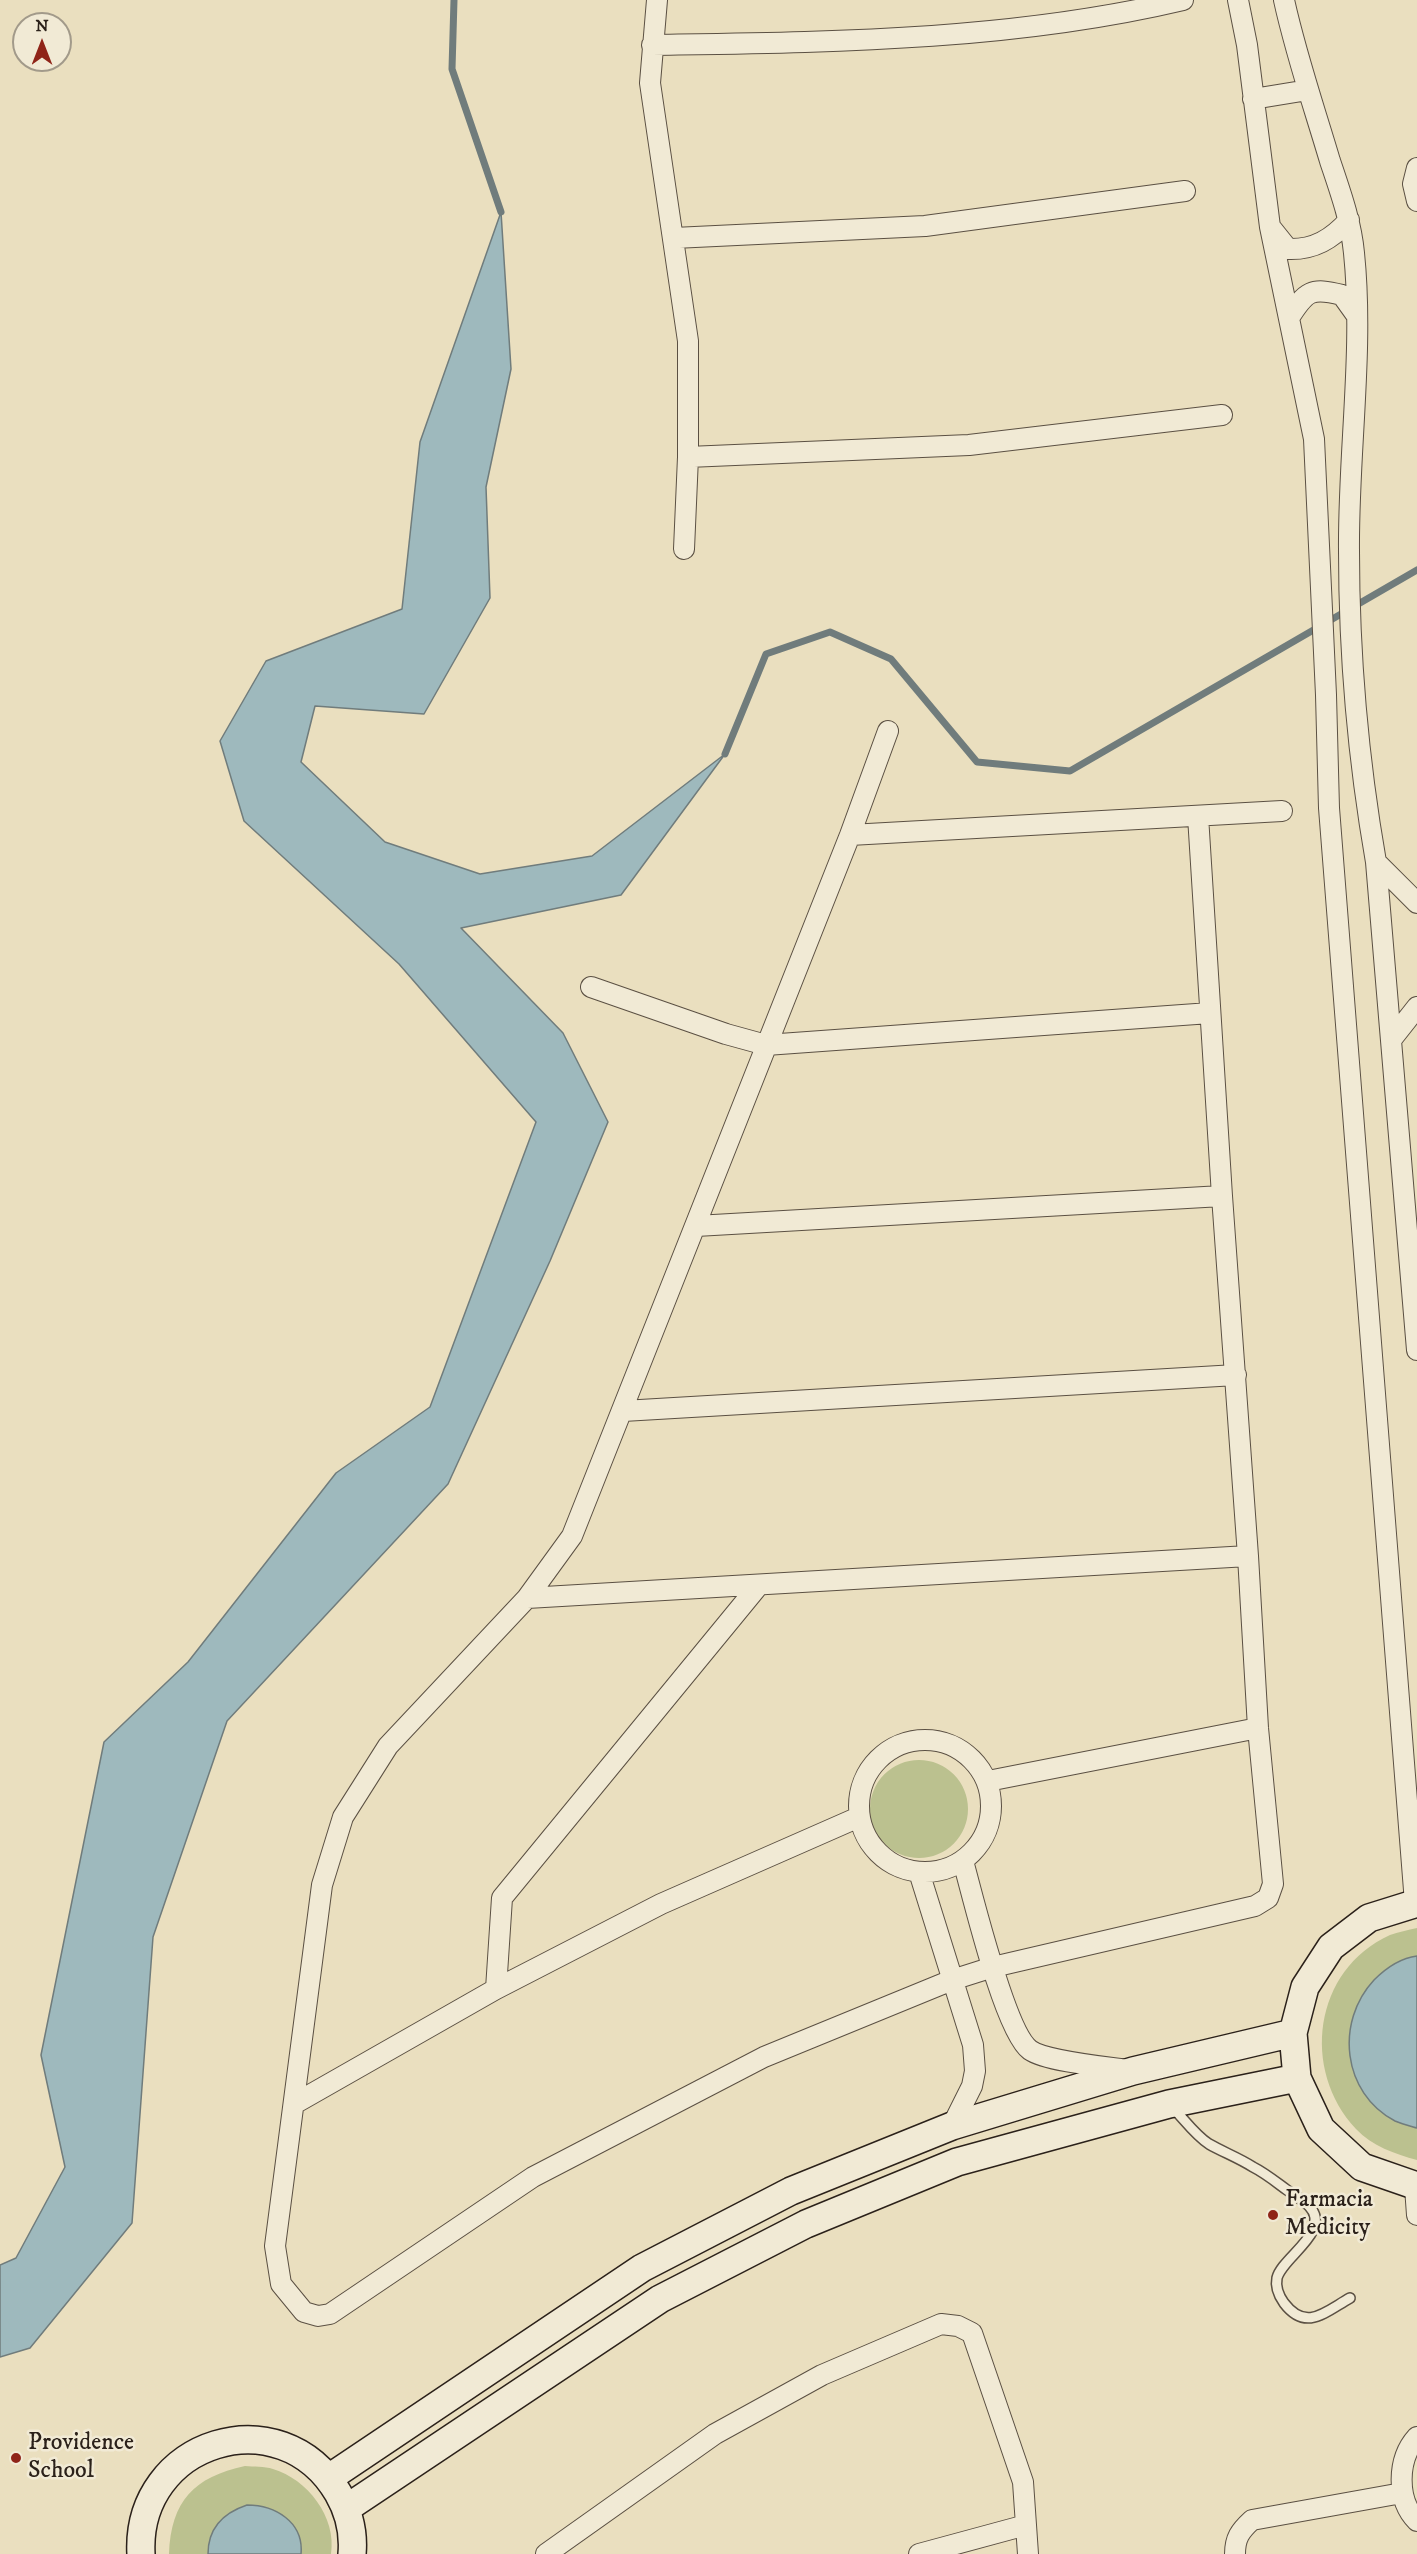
<!DOCTYPE html>
<html>
<head>
<meta charset="utf-8">
<style>
  body { margin:0 }
  #map { position:relative; width:1417px; height:2554px; overflow:hidden; background:#eadfbf; font-family:"IM FELL DW Pica",serif }
  canvas { display:block }
  .north { position:absolute; left:12px; top:12px; width:60px; height:60px; box-sizing:border-box; background:#f1ead5; border:2px solid #a29a8a; border-radius:50%; rotate:0deg; font-size:16px; font-weight:700; line-height:24px; text-align:center; color:#2b211a }
  .north::after { content:''; display:block; margin:auto; width:21px; height:27px; background:#8f2418; clip-path:polygon(50% 0,100% 100%,50% 72%,0 100%) }
</style>
</head>
<body>
<div id="map">
<canvas width="1417" height="2554"></canvas>
<div class="north">N</div>
</div>
<script>
const c = document.querySelector('canvas').getContext('2d');
c.lineJoin = 'round';
function paint(path, color) { c.fillStyle = color; c.fill(path, 'evenodd'); }
function strokePath(path, color, width, dash) { c.strokeStyle = color; c.lineWidth = width; c.lineCap = dash ? 'butt' : 'round'; c.setLineDash(dash || []); c.stroke(path); }
function label(font, color, halo, rows, align = 'center') {
  c.font = font + ' "IM FELL DW Pica",serif'; c.lineWidth = 5; c.setLineDash([]); c.textBaseline = 'middle'; c.strokeStyle = halo; c.fillStyle = color; for (const [text, x, y, turn = 0] of rows) {
    c.save(); c.translate(x, y); c.rotate((+turn || 0) * Math.PI / 180); c.textAlign = isNaN(turn) ? turn : align; if (halo) c.strokeText(text, 0, 0); c.fillText(text, 0, 0); c.restore();
  }
}
paint(new Path2D(`
  M870 1809a49 49 0 1 1 98 0a49 49 0 1 1-98 0Z
  M1417,1928V2160C1395,2154 1372,2146 1356,2129C1301,2070 1313,1970 1390,1935C1398,1932 1408,1930 1417,1928Z
  M245,2466C254,2467 264,2466 273,2469C307,2479 337,2517 331,2554H169C171,2501 194,2477 245,2466Z`), '#bbc18f');
const water = new Path2D(`
  M501,212L511,369L486,487L490,598L424,714L315,706L301,762L385,842L480,874L592,856L725,754L621,895L461,928L563,1033L608,1122L550,1261L448,1484L227,1721L153,1937L132,2223L30,2348L0,2357V2265L16,2258L65,2167L41,2055L104,1742L188,1662L336,1473L430,1407L536,1122L399,964L244,821L220,741L266,661L402,609L420,442Z
  M1417,1956V2128C1410,2126 1402,2124 1395,2121C1342,2093 1335,2022 1374,1980C1385,1969 1401,1958 1417,1956Z
  M247,2505C275,2505 304,2522 301,2554H208C208,2528 223,2513 247,2505Z`);
paint(water, '#9eb9bd');
strokePath(water, '#707c7c', 1.5);
strokePath(new Path2D(`
  M454,0L452,69L501,212
  M725,754L766,654L830,632L891,659L977,762L1070,771L1417,570`), '#707c7c', 7);
const lane = new Path2D(`
  M1173,2108C1184,2119 1195,2135 1209,2144C1223,2152 1239,2158 1253,2167C1265,2173 1276,2182 1287,2190C1294,2195 1303,2200 1309,2206C1333,2231 1282,2257 1277,2278C1275,2288 1279,2296 1284,2303C1306,2332 1325,2312 1350,2298`);
const street = new Path2D(`
  M657,0L650,83L688,341V457L684,549
  M1238,0L1247,45L1270,227L1314,439L1326,695L1329,808L1415,1903
  M1284,0C1296,55 1314,107 1330,161C1340,191 1351,221 1354,253C1364,350 1348,453 1349,551C1349,655 1358,759 1376,862L1417,1350
  M652,45C829,42 1010,41 1183,0
  M1253,99L1308,90
  M1417,168L1413,184L1417,201
  M1272,229L1288,249C1314,250 1332,239 1349,220
  M674,238L925,226L1185,191
  M1289,318C1306,291 1311,287 1342,295L1357,316
  M688,457L969,445L1222,415
  M888,731L850,835L572,1536L527,1598L388,1746L343,1817L322,1885L275,2246L281,2284L304,2312L318,2316L330,2314L533,2177L764,2057L952,1980L993,1967L1255,1906L1268,1898L1273,1884L1258,1728L1248,1556L1222,1196L1198,816
  M850,835L1282,811
  M1376,862L1417,903
  M591,987L726,1034L766,1045L1210,1013
  M1391,1040L1417,1007
  M696,1226L1222,1196
  M623,1411L1236,1375
  M527,1598L1248,1556
  M859 1806a66 66 0 1 1 132 0a66 66 0 1 1-132 0Z
  M988,1781L1258,1728
  M963,1861C973,1897 1005,2032 1030,2050C1045,2061 1106,2067 1128,2070
  M919,1872L973,2045L975,2071L972,2086L952,2126
  M496,1989L502,1898L759,1585
  M294,2104L496,1989L661,1904L859,1817
  M1415,2187L1417,2215
  M1417,2437C1397,2459 1396,2500 1417,2521
  M546,2554L715,2434L822,2375L941,2324L958,2326L972,2333L1023,2482L1028,2554
  M919,2554L1026,2525
  M1235,2554C1235,2538 1240,2531 1252,2520L1402,2493`);
const secondary = new Path2D(`
  M1417,1903L1369,1918L1331,1947L1305,1987L1293,2033L1297,2078L1321,2129L1362,2167L1417,2186
  M329,2478L642,2268L791,2191L952,2126L1133,2071L1293,2033
  M347,2508L660,2299L806,2224L957,2162L1169,2104L1297,2078
  M141,2554C135,2441 281,2396 338,2493C349,2512 354,2532 352,2554`);
strokePath(lane, '#5b5043', 12);
strokePath(street, '#5b5043', 22);
strokePath(secondary, '#2b211a', 30);
strokePath(lane, '#f1ead5', 9);
strokePath(street, '#f1ead5', 20);
strokePath(secondary, '#f1ead5', 27);
for (const [x, y, r, color] of [
  [1273,2215,6,"#8f2418"],
  [16,2458,6,"#8f2418"]
]) { const dot = new Path2D(); dot.arc(x, y, r, 0, 2 * Math.PI); c.fillStyle = color; c.fill(dot); strokePath(dot, '#f1ead5', 2); }
label('24px', '#2b211a', '#f1ead5', [
  ["Farmacia",1285,2201],
  ["Medicity",1285,2229],
  ["Providence",28,2444],
  ["School",28,2472]
], 'left');
</script>
</body>
</html>
